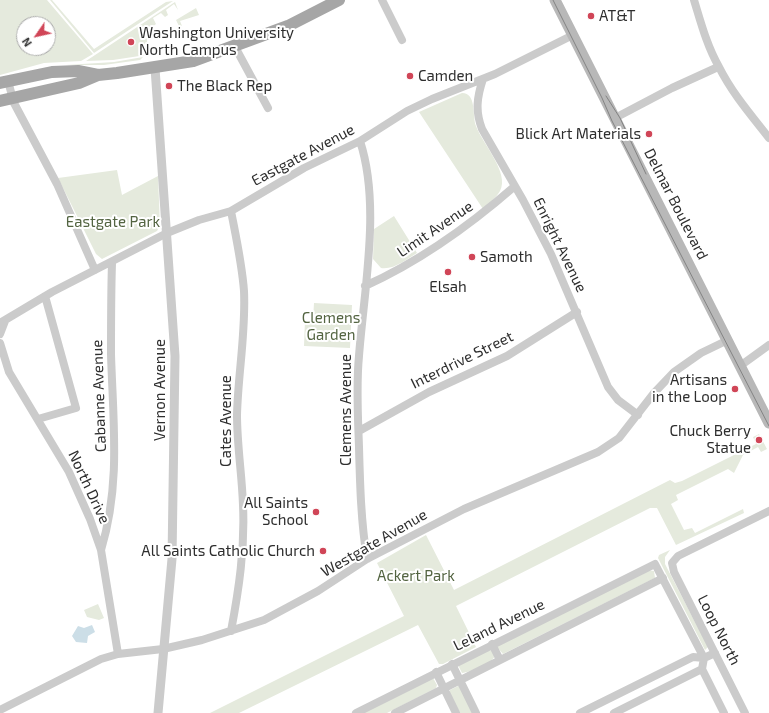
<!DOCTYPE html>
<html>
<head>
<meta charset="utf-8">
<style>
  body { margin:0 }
  #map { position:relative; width:769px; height:713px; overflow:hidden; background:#fff; font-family:"Exo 2",sans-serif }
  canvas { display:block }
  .north { position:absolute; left:16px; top:16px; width:40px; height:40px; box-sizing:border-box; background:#fff; border:1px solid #ababab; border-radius:50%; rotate:236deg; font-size:11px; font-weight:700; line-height:16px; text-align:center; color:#2e2e2e }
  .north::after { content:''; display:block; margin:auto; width:14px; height:18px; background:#d04557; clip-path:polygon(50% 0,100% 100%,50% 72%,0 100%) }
</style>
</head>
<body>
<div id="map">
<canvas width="769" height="713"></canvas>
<div class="north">N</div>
</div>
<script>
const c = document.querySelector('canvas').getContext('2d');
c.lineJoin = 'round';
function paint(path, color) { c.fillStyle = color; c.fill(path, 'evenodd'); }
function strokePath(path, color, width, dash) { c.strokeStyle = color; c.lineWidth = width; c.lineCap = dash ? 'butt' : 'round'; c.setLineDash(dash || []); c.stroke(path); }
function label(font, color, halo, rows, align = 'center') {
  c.font = font + ' "Exo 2",sans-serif'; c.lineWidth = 4; c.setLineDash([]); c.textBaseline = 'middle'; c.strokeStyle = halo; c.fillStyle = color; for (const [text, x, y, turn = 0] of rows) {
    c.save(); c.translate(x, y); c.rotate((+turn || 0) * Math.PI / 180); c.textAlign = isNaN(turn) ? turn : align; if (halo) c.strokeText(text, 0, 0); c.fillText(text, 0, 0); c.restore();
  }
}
paint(new Path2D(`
  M0,0H47L93,54L81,61L44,63L0,75ZM24,24H48V48H24Z
  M50,0H52L94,49L166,2L173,1L94,53Z
  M175,2L178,10L174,4L166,10L168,15L165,17L161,13L153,18L156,24C143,33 149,42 146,55L113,60L86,61Z
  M196,8L199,15L180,21L182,26H179L176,20Z
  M143,57L140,60L104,65H66L114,62Z
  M462,93C477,93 472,116 476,126C482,143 510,173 500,191C496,198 489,203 483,209L419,112Z
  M117,170L122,195L158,176L160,226L157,231L102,259L96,254L58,178Z
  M394,216L417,253C407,259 394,270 381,268L373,259L374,229Z
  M314,303L352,305L350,348L304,346L305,320H313Z
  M759,434L767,449L761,452L758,447L743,455L734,473L728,469L676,495L678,500L671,504L684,530L692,528L695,533L743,509L744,513L676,545L657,508H650L456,606L476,647L443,664H439L418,625L239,713H210L404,616L377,563L426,535L454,590L670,480L675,483L682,481L756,444L753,437Z
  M670,550L665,557V564L708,647L705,650L658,558L659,555Z
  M647,570L654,571L655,578L503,654L497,647L498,645Z
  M98,604L104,618L99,620L87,617L84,610Z
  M489,650L492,651L495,656C491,664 471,672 462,673L458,665Z
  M433,678L437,685L436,688L387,713H361Z
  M458,686H459L473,713H460L450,693V690Z`), '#e5eadd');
paint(new Path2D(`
  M92,625L95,632L88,636L87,643L76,642L72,636L78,626L84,628Z`), '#ccdee7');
strokePath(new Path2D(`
  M382,0L402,40
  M694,0C701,23 707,46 719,67C732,93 751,115 769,138
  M234,45L268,108
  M483,79C477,97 475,111 482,129L523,200L551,254L608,387L618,400L638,415
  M8,81L14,103L57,184L95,270
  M615,118L672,88L718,67
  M360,141C381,205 364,289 359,356C356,386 358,417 359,447C360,485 361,522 367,559
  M231,211C236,237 242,264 244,291C246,332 238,374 237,415C237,445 242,475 243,505C245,548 239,589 231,631
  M365,286C421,261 469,226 515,186
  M0,323L52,292L167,233L199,220L231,211L304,168L360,141L407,111L432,99L495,74L573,35
  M0,334L5,321
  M0,343L9,372L69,472L90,519L101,550L118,654
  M740,366L769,345
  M38,419L76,408L45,296
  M359,431L429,392L507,356L577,312
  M101,550C121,484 113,422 111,354C111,324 111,293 112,263
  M492,644L500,660
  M452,664L476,713
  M436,672L456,713
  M0,710L101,659L118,654L163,649L202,640L264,620L318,591L367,559L464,509L598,452L619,438L654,393L674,372L701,353L728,340
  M356,713L655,564L704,658L702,669L724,713
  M395,713L663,578
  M580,713L693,657L704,658L715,653
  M614,713L702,669
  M745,713L674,572L672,563L678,556L769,511`), '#cbcbcb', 8);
strokePath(new Path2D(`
  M155,68L175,356L172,559L158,713`), '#cbcbcb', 9);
strokePath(new Path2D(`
  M555,0L769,423`), '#b8b8b8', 11);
strokePath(new Path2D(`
  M0,83L52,72L78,71L98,75L117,73L193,61L288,26L339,0
  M0,101L79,83L98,75`), '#a6a6a6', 12);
strokePath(new Path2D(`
  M553,0L602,98L612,121L769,426
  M606,96L620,118L646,174`), '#838383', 1);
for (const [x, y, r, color] of [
  [591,16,4,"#d04557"],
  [131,42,4,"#d04557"],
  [410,76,4,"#d04557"],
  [169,86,4,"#d04557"],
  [649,134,4,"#d04557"],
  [472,257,4,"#d04557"],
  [448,272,4,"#d04557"],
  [735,389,4,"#d04557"],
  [759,440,4,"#d04557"],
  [316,512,4,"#d04557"],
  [323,551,4,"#d04557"]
]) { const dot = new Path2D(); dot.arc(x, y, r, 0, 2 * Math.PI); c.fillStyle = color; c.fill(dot); strokePath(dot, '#fff', 1.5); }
label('15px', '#2e2e2e', '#fff', [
  ["AT&T",599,16],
  ["Washington University",139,33],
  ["North Campus",139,50],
  ["Camden",418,76],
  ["The Black Rep",177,86],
  ["Blick Art Materials",641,134,"right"],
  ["Samoth",480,257],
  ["Elsah",448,287,"center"],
  ["Artisans",727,380,"right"],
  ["in the Loop",727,397,"right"],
  ["Chuck Berry",751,431,"right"],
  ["Statue",751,448,"right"],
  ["All Saints",308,503,"right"],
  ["School",308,520,"right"],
  ["All Saints Catholic Church",315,551,"right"]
], 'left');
label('15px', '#2e2e2e', '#fff', [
  ["Eastgate Avenue",303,155,-28],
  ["Delmar Boulevard",676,204,63],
  ["Limit Avenue",435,229,-34],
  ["Enright Avenue",560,245,64],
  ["Interdrive Street",462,360,-26],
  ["Vernon Avenue",160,390,-90],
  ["Cabanne Avenue",99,396,-92],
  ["Clemens Avenue",346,410,-90],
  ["Cates Avenue",226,421,-90],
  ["North Drive",89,487,65],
  ["Westgate Avenue",374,543,-30],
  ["Leland Avenue",499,625,-26],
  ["Loop North",719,630,63]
]);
label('15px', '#536441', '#fff', [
  ["Eastgate Park",113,222],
  ["Clemens",331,318],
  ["Garden",331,335],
  ["Ackert Park",416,576]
]);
</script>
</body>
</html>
